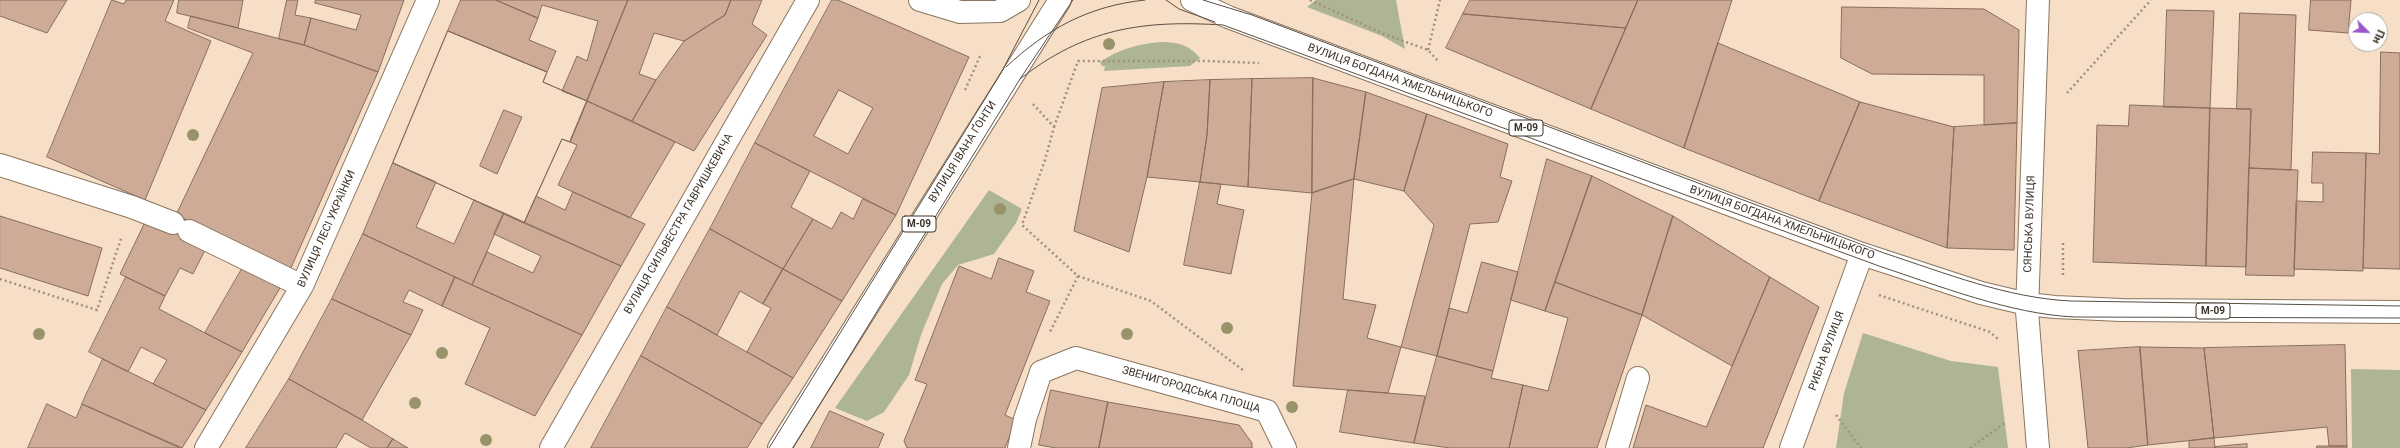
<!DOCTYPE html>
<html>
<head>
<meta charset="utf-8">
<style>
  body { margin:0 }
  #map { position:relative; width:2400px; height:448px; overflow:hidden; background:#f7dfc7; font-family:Roboto,sans-serif }
  canvas { display:block }
  .north { position:absolute; left:2348px; top:12px; width:40px; height:40px; box-sizing:border-box; background:#fff; border:1px solid #b1ada9; border-radius:50%; rotate:114deg; font-size:11px; font-weight:700; line-height:16px; text-align:center; color:#3b3228 }
  .north::after { content:''; display:block; margin:auto; width:14px; height:18px; background:#9d56ca; clip-path:polygon(50% 0,100% 100%,50% 72%,0 100%) }
</style>
</head>
<body>
<div id="map">
<canvas width="2400" height="448"></canvas>
<div class="north">Пн</div>
</div>
<script>
const c = document.querySelector('canvas').getContext('2d');
c.lineJoin = 'round';
function paint(path, color) { c.fillStyle = color; c.fill(path, 'evenodd'); }
function strokePath(path, color, width, dash) { c.strokeStyle = color; c.lineWidth = width; c.lineCap = dash ? 'butt' : 'round'; c.setLineDash(dash || []); c.stroke(path); }
function label(font, color, halo, rows, align = 'center') {
  c.font = font + ' Roboto,sans-serif'; c.lineWidth = 3; c.setLineDash([]); c.textBaseline = 'middle'; c.strokeStyle = halo; c.fillStyle = color; for (const [text, x, y, turn = 0] of rows) {
    c.save(); c.translate(x, y); c.rotate((+turn || 0) * Math.PI / 180); c.textAlign = isNaN(turn) ? turn : align; if (halo) c.strokeText(text, 0, 0); c.fillText(text, 0, 0); c.restore();
  }
}
paint(new Path2D(`
  M1316,0H1396L1405,49L1382,36L1307,7Z
  M1164,42C1180,43 1189,45 1200,58L1190,66L1104,71L1105,66H1102L1100,62C1119,49 1141,43 1164,42Z
  M989,190L1022,209L1016,223L994,254L958,265L942,284L921,335L909,375L884,412L867,421L835,408Z
  M1863,333L1951,361L1998,367L2008,448H1836L1844,393Z
  M2351,369L2400,370V448H2352Z`), '#adb595');
const building = new Path2D(`
  M0,0H67L47,33L0,16Z
  M112,0L124,4L126,0H174L165,21L211,41L145,200L47,157Z
  M179,0H243L238,28L177,13Z
  M287,0H298L295,15L311,18L304,45L279,39Z
  M316,0H404L378,72L304,45L311,18L356,30L361,15L315,3Z
  M461,0H496L538,18L529,40L556,51L547,72L448,31Z
  M496,0H628L587,101L562,91L577,56L587,61L598,21L542,5L538,18Z
  M628,0H731L725,15L684,41L654,33L639,74L656,80L632,121L587,101Z
  M731,0H762L752,24L767,35L694,151L632,121L656,80L684,41L725,15Z
  M832,0H838L969,57L896,215L755,143ZM839,90L873,108L848,154L814,136Z
  M1470,0H1638L1626,28L1463,14Z
  M1638,0H1732L1684,148L1591,109Z
  M2311,0H2351L2348,33L2309,30Z
  M1842,7L1984,9L2019,30L2017,123L1984,125V75L1872,74L1841,58Z
  M2167,10L2214,11L2210,108L2164,107Z
  M2240,13L2296,15L2291,170L2249,168L2251,109H2237Z
  M1463,14L1626,28L1591,109L1446,48Z
  M191,16L304,45L378,72L290,270L176,215L253,53L188,28Z
  M448,31L547,72L543,82L587,101L570,142L562,139L524,223L393,163ZM504,110L522,117L497,174L480,166Z
  M448,31L547,72L543,82L587,101L570,142L562,139L524,223L393,163Z
  M1718,43L1860,102L1819,201L1684,148Z
  M2381,52L2400,53V269L2363,268L2366,153L2379,154Z
  M1313,78L1312,193L1248,187L1252,79Z
  M1313,78L1366,92L1354,179L1312,193Z
  M1252,79L1248,187L1200,182L1207,135L1210,80Z
  M1210,80L1207,135L1200,182L1147,177L1164,82Z
  M1164,82L1147,177L1129,252L1074,231L1102,88Z
  M1366,92L1427,114L1404,191L1354,179Z
  M587,101L675,142L630,218L558,185L577,145L570,142Z
  M1860,102L1954,127L1947,248L1819,201Z
  M2130,105L2210,108L2206,266L2093,262L2097,125L2128,126Z
  M2210,108L2251,109L2246,267L2206,266Z
  M1427,114L1508,144L1500,177L1512,181L1498,222L1470,224L1437,356L1401,347L1434,225L1404,191Z
  M2017,123L2014,250L1947,248L1954,127Z
  M755,143L810,171L791,207L813,219L783,269L710,229Z
  M2313,152L2366,153L2363,271L2294,269L2296,201L2323,202V183H2312Z
  M1547,159L1592,176L1545,311L1511,300Z
  M393,163L436,182L416,227L454,244L474,200L504,213L472,285L363,234Z
  M2249,168L2298,170L2294,276L2246,275Z
  M1592,176L1673,216L1642,315L1555,282Z
  M1354,179L1343,299L1376,305L1367,338L1401,347L1388,393L1293,386L1312,193Z
  M1200,182L1221,184L1217,204L1244,210L1231,274L1184,265Z
  M573,192L645,224L621,266L524,223L536,196L565,210Z
  M863,199L896,215L842,301L783,269L813,219L832,229L841,212L853,219Z
  M504,213L621,266L582,335L472,285L487,252L533,273L541,256L494,234Z
  M176,215L193,223L205,250L193,274L180,268L165,296L120,274L146,220Z
  M0,216L102,248L88,296L0,268Z
  M1673,216L1770,277L1732,366L1642,315Z
  M710,229L783,269L763,304L740,291L717,335L667,307Z
  M363,234L455,277L442,306L409,290L403,302L423,310L411,335L332,299Z
  M999,258L1034,271L1026,292L1050,301L1005,415L1016,420L1005,448H907L904,441L927,384L915,380L959,266L991,279Z
  M1482,262L1518,272L1493,371L1437,356L1449,308L1467,313Z
  M243,267L280,288L242,352L205,333Z
  M783,269L842,301L793,378L747,352L771,308L763,304Z
  M126,277L165,296L159,309L242,352L206,410L153,384L167,360L141,347L128,372L89,352Z
  M455,277L582,335L535,416L465,384L490,328L442,306Z
  M1770,277L1819,307L1763,448H1633L1646,405L1706,427Z
  M1555,282L1642,315L1597,448H1509L1523,385L1548,391L1568,318L1545,311Z
  M332,299L411,335L362,420L289,379Z
  M667,307L793,378L762,424L641,356Z
  M2345,345L2347,446H2329L2327,427L2214,438L2204,348Z
  M2140,347L2148,445L2126,448H2088L2078,351Z
  M2140,347L2204,348L2214,438L2148,445Z
  M641,356L762,424L747,448H591Z
  M1437,356L1493,371L1491,378L1523,385L1509,448H1450L1414,443Z
  M103,359L206,410L182,448L82,404Z
  M289,379L362,420L393,439L387,448H371L345,433L336,448H246Z
  M1051,390L1108,402L1099,448H1056L1039,445Z
  M1348,390L1425,396L1414,443L1340,432Z
  M1108,402L1239,425L1252,443V448H1099Z
  M47,404L76,418L82,404L180,448H28Z
  M830,411L884,434L878,448H811Z
  M2214,438L2215,448H2189V441Z
  M393,439L408,448H387Z
  M2247,444V448H2215V447Z
  M2317,446H2347V448H2317Z`);
paint(building, '#cdab97');
strokePath(building, '#886d5e', 1);
const minor = new Path2D(`
  M2038,0L2027,311L2038,448
  M0,165L132,207L173,223
  M189,231L302,286
  M206,448L302,286L428,0
  M1019,448L1025,419L1041,372L1076,358L1267,411L1285,448
  M1617,448L1638,378
  M1791,448L1862,254`);
const major = new Path2D(`
  M920,0L960,12L1000,11L1019,0
  M1192,0L1228,17L1862,254L1981,293L2027,304L2055,307L2121,310L2400,312
  M551,448L808,0
  M779,448L1060,0`);
strokePath(minor, '#8a755f', 24);
strokePath(major, '#8a755f', 24);
strokePath(new Path2D(`
  M1310,0L1384,34L1428,50L1438,61
  M1428,50L1440,0
  M965,90L981,54
  M2067,93L2151,0
  M1033,104L1054,127L1045,160L1022,225L1078,276L1049,334
  M1054,127L1078,61H1207L1259,63
  M2063,243V276
  M1078,276L1151,301L1244,371
  M0,279L97,310L122,236
  M1879,295L1990,332L1998,339
  M1836,415L1861,448
  M1970,448L2005,423`), '#a1907e', 2.5, [2, 3]);
strokePath(minor, '#fff', 22);
strokePath(major, '#fff', 22);
strokePath(new Path2D(`
  M1166,0L1179,9L1215,22
  M1203,0L1252,15L1884,253C1945,273 2007,298 2071,301L2400,306
  M1006,67C1047,29 1088,6 1145,0
  M1020,79C1085,28 1143,20 1223,25L1879,266C1939,286 2011,314 2074,317L2400,318
  M769,448L1001,73L1039,0
  M793,448L1020,79L1073,0`), '#5a4e42', 1);
c.fillStyle = '#98936a';
for (const [x, y] of [
  [1109,44],
  [193,135],
  [1000,209],
  [1227,328],
  [39,334],
  [1127,334],
  [442,353],
  [415,403],
  [1292,407],
  [486,440]
]) { c.beginPath(); c.arc(x, y, 6, 0, 2 * Math.PI); c.fill(); }
for (const [x, y, w] of [
  [1526,128,34],
  [919,224,34],
  [2213,311,34]
]) { const box = new Path2D(); box.roundRect(x - w / 2, y - 8, w, 16, 3); c.fillStyle = '#fff'; c.fill(box); strokePath(box, '#3b3228', 1); }
label('bold 10px', '#3b3228', null, [
  ["М-09",1526,128],
  ["М-09",919,224],
  ["М-09",2213,311]
]);
label('11px', '#3b3228', '#fff', [
  ["ВУЛИЦЯ БОГДАНА ХМЕЛЬНИЦЬКОГО",1400,81,20],
  ["ВУЛИЦЯ ІВАНА ҐОНТИ",963,152,-58],
  ["ВУЛИЦЯ БОГДАНА ХМЕЛЬНИЦЬКОГО",1782,223,20],
  ["ВУЛИЦЯ СИЛЬВЕСТРА ГАВРИШКЕВИЧА",679,224,-60],
  ["СЯНСЬКА ВУЛИЦЯ",2030,224,-88],
  ["ВУЛИЦЯ ЛЕСІ УКРАЇНКИ",327,229,-66],
  ["РИБНА ВУЛИЦЯ",1827,351,-70],
  ["ЗВЕНИГОРОДСЬКА ПЛОЩА",1191,390,16]
]);
</script>
</body>
</html>
